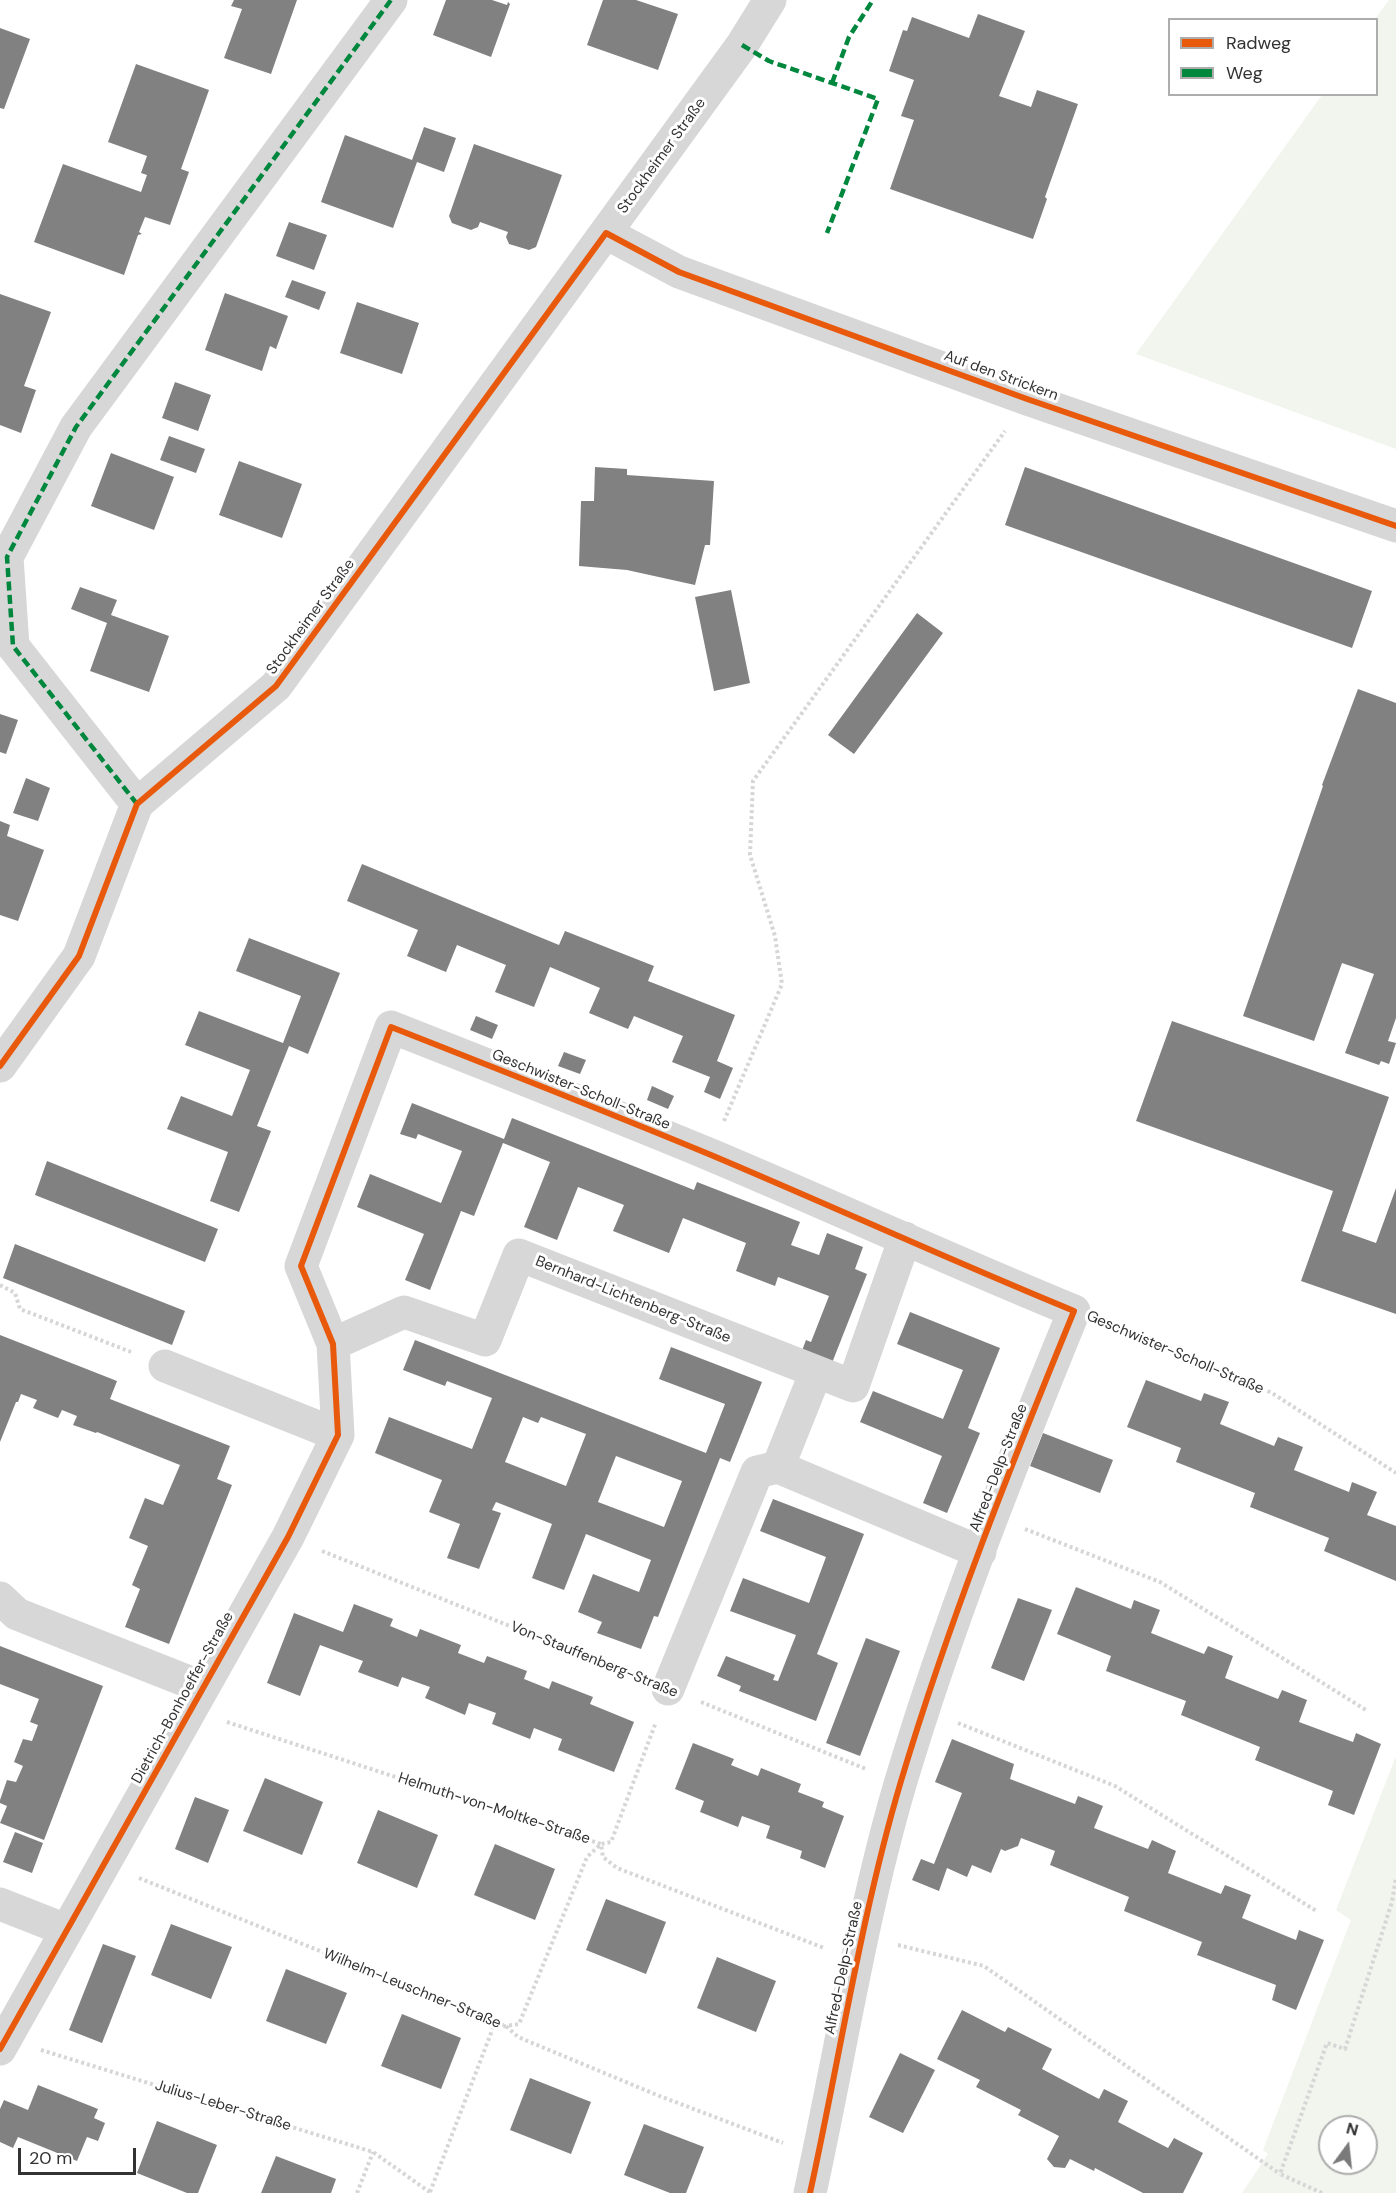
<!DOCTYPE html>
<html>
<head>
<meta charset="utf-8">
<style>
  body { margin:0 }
  #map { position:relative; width:1396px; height:2193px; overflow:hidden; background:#fff; font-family:"DM Sans",sans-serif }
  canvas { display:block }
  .legend { position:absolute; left:1168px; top:18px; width:210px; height:78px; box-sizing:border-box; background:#fff; border:2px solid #adadad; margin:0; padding:8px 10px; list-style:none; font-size:18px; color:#333 }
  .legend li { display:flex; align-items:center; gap:12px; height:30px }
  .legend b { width:30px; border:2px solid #adadad }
  .north { position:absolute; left:1318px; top:2115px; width:60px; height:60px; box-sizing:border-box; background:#fff; border:2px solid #adadad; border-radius:50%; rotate:15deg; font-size:16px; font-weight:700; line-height:24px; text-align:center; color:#333 }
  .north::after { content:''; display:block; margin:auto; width:21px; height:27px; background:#7a7a7a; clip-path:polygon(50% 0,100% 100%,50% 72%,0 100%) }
  .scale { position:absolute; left:18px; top:2148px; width:118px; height:27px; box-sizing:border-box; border:3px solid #333; border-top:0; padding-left:8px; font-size:18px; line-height:21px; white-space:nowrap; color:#333; -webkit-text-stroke:4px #fff; paint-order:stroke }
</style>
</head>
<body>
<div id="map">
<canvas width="1396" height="2193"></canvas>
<ul class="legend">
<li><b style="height:8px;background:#e8590c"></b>Radweg</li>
<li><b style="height:8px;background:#00873e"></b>Weg</li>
</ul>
<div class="north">N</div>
<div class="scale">20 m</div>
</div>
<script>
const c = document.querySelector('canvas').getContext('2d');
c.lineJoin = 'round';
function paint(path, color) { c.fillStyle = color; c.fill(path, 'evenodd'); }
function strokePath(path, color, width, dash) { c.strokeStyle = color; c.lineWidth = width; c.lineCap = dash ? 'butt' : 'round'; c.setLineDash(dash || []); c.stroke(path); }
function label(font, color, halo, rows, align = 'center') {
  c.font = font + ' "DM Sans",sans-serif'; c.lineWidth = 6; c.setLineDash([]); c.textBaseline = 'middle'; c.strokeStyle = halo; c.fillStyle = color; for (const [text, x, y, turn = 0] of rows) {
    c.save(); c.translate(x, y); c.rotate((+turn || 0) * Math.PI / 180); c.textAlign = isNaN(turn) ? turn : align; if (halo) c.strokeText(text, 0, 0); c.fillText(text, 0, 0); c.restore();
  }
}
paint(new Path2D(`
  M1389,0H1396V449L1136,354L1322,95L1376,94L1375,19Z
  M1396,1756V2193H1242L1268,2154L1263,2150L1351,1920L1336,1910ZM1330,2127H1366V2163H1330Z`), '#f1f5ed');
paint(new Path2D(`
  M234,0H297L271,74L224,58L242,9L231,6Z
  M446,0H492L507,5L508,2L510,4L491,57L433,35Z
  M603,0H636L678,14L658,70L587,45Z
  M978,14L1025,31L999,96L1031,107L1037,90L1078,104L1045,197L1047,199L1033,239L890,189L914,120L901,116L914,80L889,71L903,30L907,31L912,17L969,38Z
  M0,28L30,39L4,109L0,108Z
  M136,64L209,90L181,169L189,172L170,225L145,217L139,232L142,234L138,235L124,275L34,242L63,164L141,192L147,175L141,173L147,156L108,142Z
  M424,127L456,138L444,172L417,162L393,228L321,202L345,135L412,160Z
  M474,144L562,175L536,247L529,250L509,244L506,237L508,232L480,222L478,227L471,230L452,223L449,216Z
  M289,222L327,235L314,270L276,256Z
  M292,280L326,292L319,310L285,297Z
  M225,293L288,316L276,349L270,346L262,371L205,350Z
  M0,294L51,312L24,386L36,390L21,433L0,425Z
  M357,302L419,323L402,374L340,353Z
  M175,382L211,395L198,431L162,418Z
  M169,436L205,449L196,473L160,460Z
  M111,453L174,477L154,530L91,506Z
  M239,461L302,484L282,538L219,515Z
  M595,467L627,469V475L714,481L710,545H705L695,585L627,570L579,566L581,501H594Z
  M1025,467L1372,591L1352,648L1005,525Z
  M80,587L117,600L111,615L169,636L149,692L90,671L107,623L71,609Z
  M731,590L750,683L714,691L695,597Z
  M917,613L943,633L854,754L828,735Z
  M1358,689L1396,703V1018L1388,1041L1396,1043L1389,1064L1381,1061L1379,1065L1345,1053L1374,974L1342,963L1314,1041L1243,1016L1323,786L1322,785Z
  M0,714L18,720L6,754L0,752Z
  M26,778L50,788L38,821L13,813Z
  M0,821L10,825L7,836L44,850L18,921L0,915Z
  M362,864L559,945L565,931L654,966L648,981L735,1015L717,1061L733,1068L720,1099L704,1092L710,1077L672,1062L683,1036L634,1016L628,1029L589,1013L600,988L550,967L534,1007L495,992L506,965L457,945L446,972L407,956L418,930L347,901Z
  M249,938L340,973L308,1054L289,1046L257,1126L271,1131L239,1212L210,1201L228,1152L167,1129L181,1096L232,1116L250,1070L185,1045L199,1011L283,1043L301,996L236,971Z
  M476,1016L498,1025L492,1039L470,1030Z
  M1172,1021L1389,1097L1342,1231L1376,1243L1396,1188V1314L1301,1281L1333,1191L1136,1121Z
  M564,1052L586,1060L580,1074L558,1066Z
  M652,1086L674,1096L668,1109L647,1100Z
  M412,1103L504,1139L512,1118L694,1190L697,1182L800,1222L791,1245L819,1255L827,1233L863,1247L855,1269L867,1274L830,1368L800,1356L806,1340L811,1342L829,1296L778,1277L775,1286L736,1271L746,1243L683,1218L669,1253L613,1231L624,1205L578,1187L557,1240L524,1227L550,1162L503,1143L474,1216L461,1211L430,1290L405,1280L424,1234L357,1207L370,1174L441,1203L462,1151L418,1134L416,1139L400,1134Z
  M47,1161L218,1229L205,1262L35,1195Z
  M15,1244L185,1311L172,1345L3,1278Z
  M910,1312L1000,1348L968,1428L980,1433L947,1513L923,1503L942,1456L860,1422L873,1391L943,1419L963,1370L897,1344Z
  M0,1335L117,1381L110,1399L230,1446L217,1479L232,1485L169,1644L125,1627L140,1589L132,1585L148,1546L129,1538L145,1498L163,1505L180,1465L97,1432L96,1433L73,1425L77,1416L62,1410L58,1418L33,1408L37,1400L21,1394L18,1402H16L0,1442Z
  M415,1340L706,1453L725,1404L659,1379L671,1347L762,1382L730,1462L720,1458L658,1617L654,1616L641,1649L597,1633L602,1622L578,1612L593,1574L639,1592L651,1560L586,1534L564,1590L532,1578L552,1524L496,1502L492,1510L501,1513L479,1569L447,1558L460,1524L429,1512L442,1480L375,1453L389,1417L472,1449L492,1398L447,1381L445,1386L403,1370ZM523,1417L538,1423L541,1417L586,1434L566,1486L505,1462ZM616,1456L682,1481L664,1527L598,1502Z
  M1146,1380L1201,1401L1204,1393L1229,1402L1220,1424L1274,1446L1278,1437L1303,1447L1294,1470L1349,1492L1352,1482L1377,1492L1367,1515L1396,1526V1581L1324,1551L1329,1538L1250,1507L1255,1493L1176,1462L1181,1448L1127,1427Z
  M1043,1433L1113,1460L1100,1493L1030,1466Z
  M773,1499L864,1534L817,1654L838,1663L816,1721L739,1691L741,1686L717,1676L726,1656L775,1675L773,1680L778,1681L796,1635L730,1611L743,1578L809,1603L826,1557L760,1531Z
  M1076,1587L1131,1609L1134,1600L1160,1610L1151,1633L1204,1654L1208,1646L1233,1656L1225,1678L1278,1699L1282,1690L1307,1700L1299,1722L1353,1742L1356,1733L1381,1744L1354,1815L1328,1805L1333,1791L1255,1760L1260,1747L1181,1715L1186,1701L1106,1671L1111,1656L1057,1634Z
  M1018,1598L1052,1610L1024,1681L991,1668Z
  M354,1604L393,1619L390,1626L417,1637L420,1629L461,1645L458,1653L484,1663L487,1656L527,1671L524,1679L549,1689L552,1681L593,1697L590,1704L634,1722L614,1772L558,1750L562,1739L534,1728L530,1739L492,1724L496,1713L469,1703L465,1715L425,1698L430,1687L402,1677L398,1687L358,1672L363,1661L320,1645L300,1696L267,1683L294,1613L343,1632Z
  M866,1638L900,1651L860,1756L826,1743Z
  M0,1646L103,1686L44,1840L0,1823L7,1806L0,1803V1800L7,1780L16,1782L23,1766L14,1762L23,1739L32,1741L38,1725L30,1722L39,1699L0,1684Z
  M952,1739L1014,1764L1010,1779L1075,1804L1078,1796L1103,1806L1094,1828L1148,1849L1152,1840L1176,1851L1168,1873L1221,1894L1225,1885L1251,1895L1242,1918L1296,1940L1299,1930L1324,1940L1296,2010L1272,2000L1276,1985L1197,1955L1202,1942L1124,1911L1129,1897L1050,1865L1055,1851L1021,1838L1018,1846L1005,1851L1001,1849L991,1873L972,1865L967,1877L947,1868L939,1891L912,1880L921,1859L934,1864L962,1793L935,1782Z
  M693,1743L734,1759L731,1765L758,1776L761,1768L801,1784L798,1792L824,1802L822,1807L844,1816L825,1868L800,1858L802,1851L766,1838L770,1826L742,1816L738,1827L700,1812L704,1801L675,1789Z
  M265,1778L323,1802L302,1855L243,1831Z
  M195,1797L229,1810L208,1863L175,1849Z
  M378,1810L438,1835L417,1888L357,1863Z
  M15,1832L43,1843L32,1873L3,1862Z
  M495,1844L555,1869L535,1920L474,1895Z
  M606,1899L666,1922L646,1974L586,1950Z
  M171,1924L232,1947L211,1999L151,1975Z
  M103,1944L136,1956L102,2043L69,2030Z
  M717,1957L776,1981L756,2032L697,2008Z
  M286,1969L347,1993L326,2044L266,2021Z
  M962,2010L1005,2032L1008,2027L1052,2049L1042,2069L1099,2099L1104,2089L1128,2101L1118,2122L1168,2148L1174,2138L1203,2153L1183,2193H1143L1095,2168L1094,2171L1070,2159L1065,2168L1054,2167L1047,2159L1059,2136L1018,2115L1021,2110L976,2087L980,2080L937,2059Z
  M402,2014L461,2038L441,2089L381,2066Z
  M900,2053L935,2070L903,2133L869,2117Z
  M530,2078L591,2102L571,2154L510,2130Z
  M38,2085L98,2109L94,2118L105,2123L98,2141L87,2137L77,2161L18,2137L13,2148L0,2142V2109L4,2100L28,2110Z
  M157,2121L217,2145L198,2193H187L137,2173Z
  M644,2124L704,2147L686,2193H670L624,2175Z
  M276,2156L336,2179L331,2193H261Z`), '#818181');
strokePath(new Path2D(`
  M724,1121L782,984L775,936L750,855L753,781L1005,431
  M0,1285L15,1293L20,1309L131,1352
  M1107,1324L1172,1349L1272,1393L1396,1473
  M1025,1529L1160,1582L1366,1710
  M322,1551L635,1676
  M701,1702L866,1769
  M227,1722L601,1844L603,1857L617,1868L824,1948
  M958,1723L1115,1786L1318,1912
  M139,1878L506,2026L518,2037L657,2095L783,2143
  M898,1945L984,1966L1280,2174
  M41,2050L373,2152L431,2193
  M430,2192L493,2028L519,2024L587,1857L601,1844L611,1842L656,1722
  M357,2193L373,2152
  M1322,2193L1280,2174L1327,2043L1345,2049L1392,1902L1396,1877`), '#d6d6d6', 4, [3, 3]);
strokePath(new Path2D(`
  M606,233L679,272L1027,399L1396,526
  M137,804L13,646L7,557L76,427L391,0
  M0,1066L79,956L137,804L276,686L742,45L770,0
  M333,1344L404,1312L485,1340L519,1255L853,1386L905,1238
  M165,1366L338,1435
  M778,1467L980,1552
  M0,1598L17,1614L202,1687
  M668,1689L757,1472L778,1467L816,1372
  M0,1904L66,1930
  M0,2049L288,1537L338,1435L333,1344L301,1266L391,1027C498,1069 605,1111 711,1155C832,1206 952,1261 1074,1311C1011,1465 949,1621 901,1781C861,1916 840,2056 810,2193`), '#d7d7d7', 33);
strokePath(new Path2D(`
  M742,45L769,61L878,99L827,233
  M832,83L849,37L873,0
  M137,804L13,646L7,557L76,427L391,0`), '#00873e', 4.5, [9, 4.5]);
strokePath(new Path2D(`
  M0,1066L79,956L137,804L276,686L606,233L679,272L1027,399L1396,526
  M0,2049L288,1537L338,1435L333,1344L301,1266L391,1027C498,1069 605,1111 711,1155C832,1206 952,1261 1074,1311C1011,1465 949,1621 901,1781C861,1916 840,2056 810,2193`), '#e8590c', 6);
label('15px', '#333', '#fff', [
  ["Stockheimer Straße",662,156,-54],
  ["Auf den Strickern",1001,376,20],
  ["Stockheimer Straße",311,617,-54],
  ["Geschwister-Scholl-Straße",581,1090,22],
  ["Bernhard-Lichtenberg-Straße",633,1300,22],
  ["Geschwister-Scholl-Straße",1175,1353,23],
  ["Alfred-Delp-Straße",999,1468,-69],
  ["Von-Stauffenberg-Straße",594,1660,22],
  ["Dietrich-Bonhoeffer-Straße",183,1698,-61],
  ["Helmuth-von-Moltke-Straße",494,1809,18],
  ["Alfred-Delp-Straße",844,1968,-78],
  ["Wilhelm-Leuschner-Straße",412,1989,22],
  ["Julius-Leber-Straße",223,2106,17]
]);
</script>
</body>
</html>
